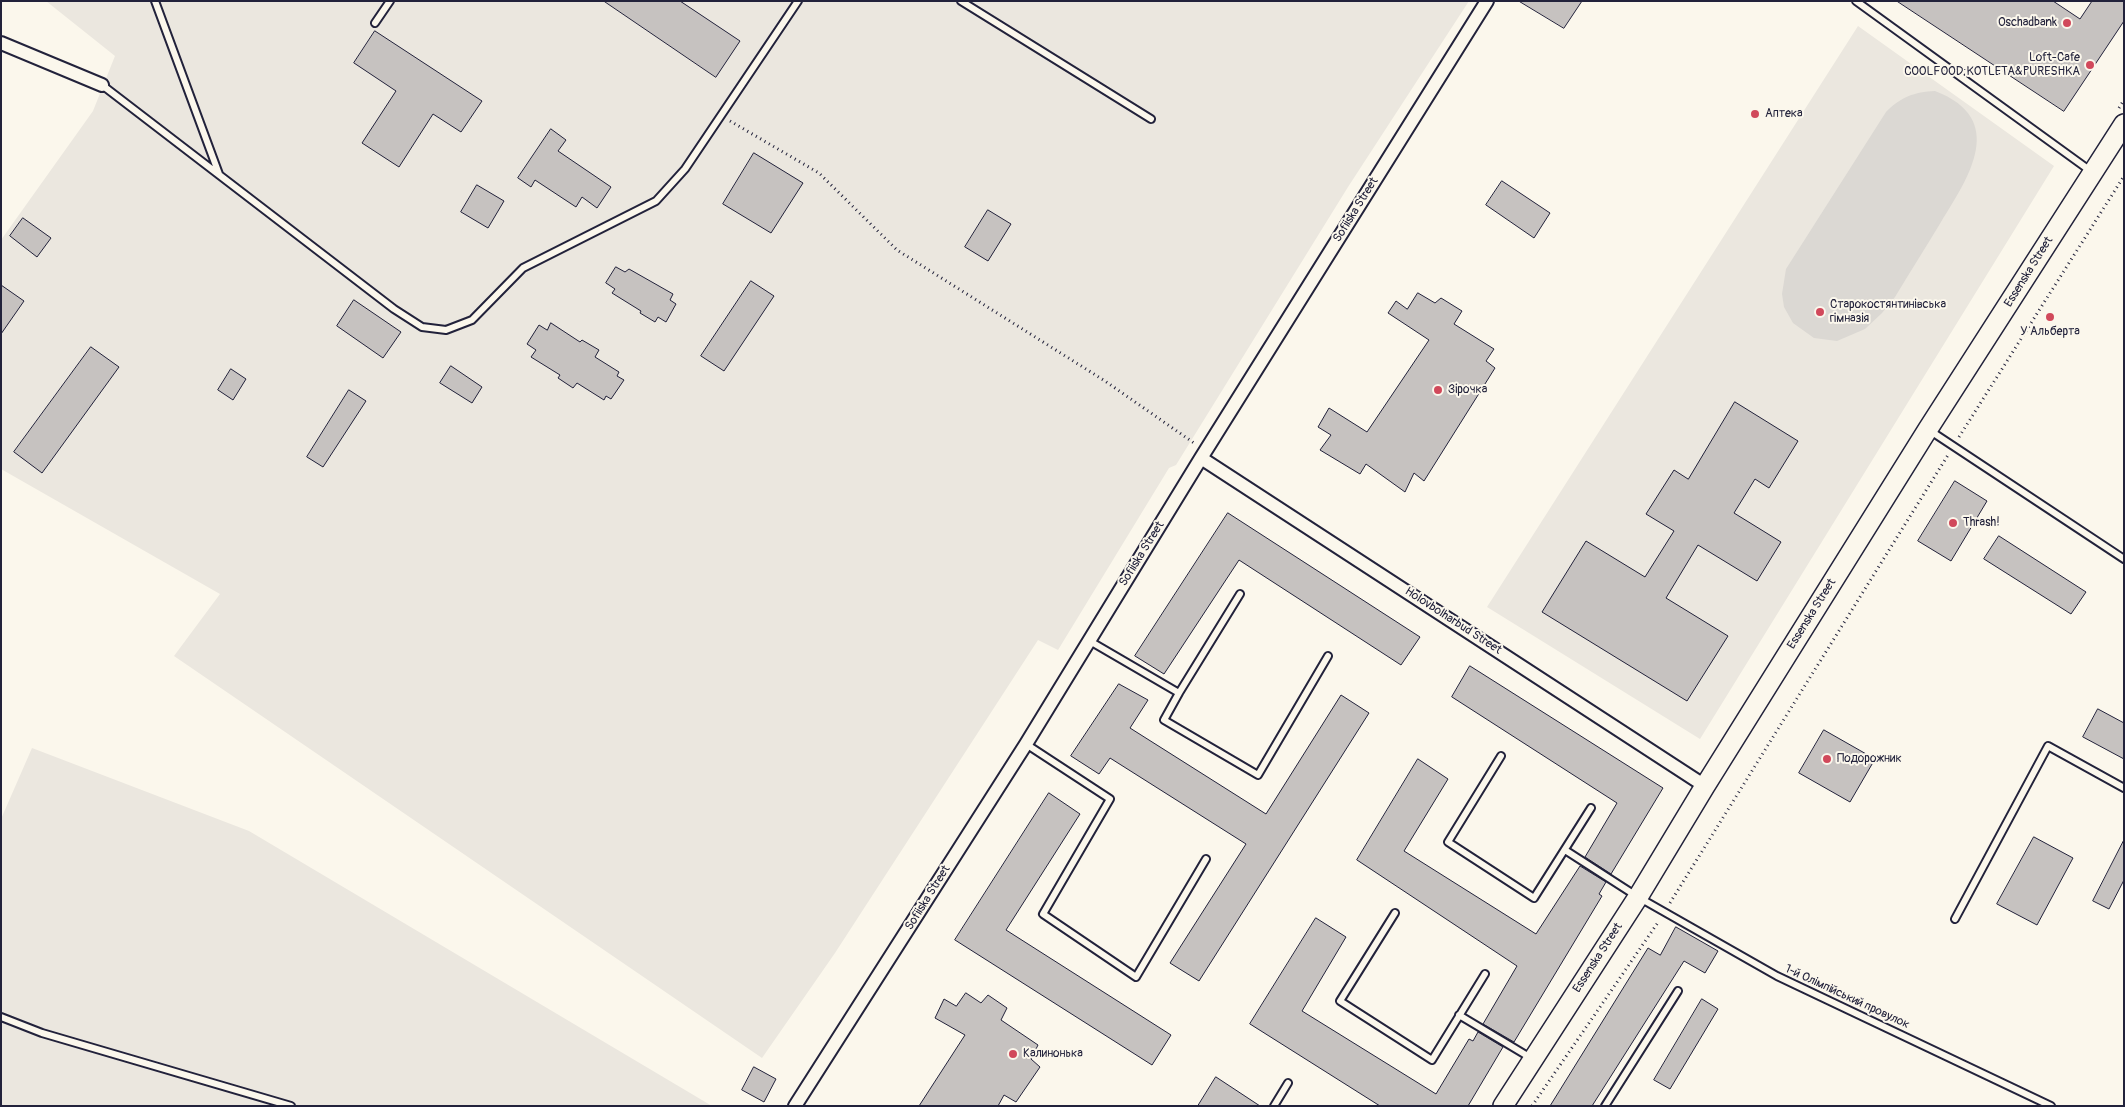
<!DOCTYPE html>
<html>
<head>
<meta charset="utf-8">
<style>
  body { margin:0 }
  #map { position:relative; width:2125px; height:1107px; overflow:hidden; background:#fbf7ec; font-family:Pangolin,sans-serif }
  canvas { display:block }
  .frame { position:absolute; inset:0; border:2px solid #22223b; pointer-events:none }
</style>
</head>
<body>
<div id="map">
<canvas width="2125" height="1107"></canvas>
<div class="frame"></div>
</div>
<script>
const c = document.querySelector('canvas').getContext('2d');
c.lineJoin = 'round';
function paint(path, color) { c.fillStyle = color; c.fill(path, 'evenodd'); }
function strokePath(path, color, width, dash) { c.strokeStyle = color; c.lineWidth = width; c.lineCap = dash ? 'butt' : 'round'; c.setLineDash(dash || []); c.stroke(path); }
function label(font, color, halo, rows, align = 'center') {
  c.font = font + ' Pangolin,sans-serif'; c.lineWidth = 4; c.setLineDash([]); c.textBaseline = 'middle'; c.strokeStyle = halo; c.fillStyle = color; for (const [text, x, y, turn = 0] of rows) {
    c.save(); c.translate(x, y); c.rotate((+turn || 0) * Math.PI / 180); c.textAlign = isNaN(turn) ? turn : align; if (halo) c.strokeText(text, 0, 0); c.fillText(text, 0, 0); c.restore();
  }
}
paint(new Path2D(`
  M46,1H1469L1348,187L1176,465L1169,468L1058,650L1038,640L835,953L762,1058L174,656L220,594L1,469V240L93,111L115,56Z
  M1858,26L2054,166L1700,739L1487,607Z
  M32,748L249,831L712,1106H1V819Z`), '#ebe7df');
paint(new Path2D(`
  M1935,91C2008,119 1969,177 1941,222C1926,247 1910,272 1895,297L1882,313L1865,329L1837,341L1814,338L1793,323L1784,307L1782,294L1786,269L1886,112C1901,97 1914,92 1935,91Z`), '#dbd8d3');
const building = new Path2D(`
  M604,1H680L740,41L716,77Z
  M1519,1H1582L1564,28Z
  M1897,1H2053L2080,19L2092,1H2124V21L2064,111Z
  M375,31L482,101L461,132L433,114L399,167L362,143L396,91L354,63Z
  M551,129L566,140L558,151L611,187L597,208L582,197L576,207L535,180L531,187L518,178Z
  M754,153L803,183L771,233L723,204Z
  M1502,181L1550,213L1534,238L1486,205Z
  M477,185L504,201L488,228L461,212Z
  M988,210L1011,224L988,261L965,247Z
  M23,218L51,238L37,257L10,236Z
  M616,267L625,272L629,269L673,294L670,300L676,304L666,322L658,317L655,322L640,313L641,311L612,293L615,289L606,283Z
  M751,281L774,296L724,371L701,356Z
  M1,285L24,301L1,334Z
  M1418,293L1435,303L1441,298L1462,311L1454,324L1494,349L1486,361L1495,368L1424,481L1414,473L1405,492L1366,464L1360,474L1320,450L1331,435L1318,427L1329,408L1367,432L1429,340L1388,313L1396,301L1407,309Z
  M354,300L401,332L383,358L337,326Z
  M551,323L580,342L582,340L599,350L595,357L619,372L617,376L624,380L611,399L606,396L604,400L577,383L573,388L558,378L560,375L531,357L536,350L527,344L539,325L547,330Z
  M91,347L119,367L42,473L14,452Z
  M451,366L482,387L472,403L440,383Z
  M231,369L246,379L233,400L218,390Z
  M349,390L366,401L323,467L307,457Z
  M1735,402L1798,441L1769,488L1755,479L1734,513L1781,542L1757,581L1698,545L1666,598L1728,636L1687,701L1542,612L1586,541L1645,577L1674,531L1646,514L1674,470L1688,479Z
  M1955,481L1987,501L1951,561L1918,541Z
  M1228,513L1420,637L1401,665L1239,560L1164,674L1135,656Z
  M1999,536L2086,592L2071,614L1984,559Z
  M1470,666L1663,788L1611,874L1585,857L1617,803L1452,697Z
  M1119,684L1148,700L1130,728L1266,814L1341,695L1369,713L1199,981L1170,963L1246,844L1110,758L1099,774L1071,756Z
  M2098,709L2124,723V759L2083,737Z
  M1824,730L1875,759L1850,802L1799,773Z
  M1418,759L1448,779L1404,851L1536,934L1580,866L1606,882L1599,894L1602,896L1514,1042L1483,1024L1517,966L1357,860Z
  M1049,793L1080,814L1006,930L1171,1035L1152,1065L955,940Z
  M2034,837L2073,858L2037,925L1997,904Z
  M2124,840V880L2109,909L2093,901Z
  M1316,918L1346,937L1302,1011L1436,1094L1469,1039L1473,1041L1478,1032L1503,1047L1468,1106H1380L1250,1024Z
  M1676,927L1718,951L1705,973L1684,961L1592,1106H1550L1648,948L1660,955Z
  M966,993L981,1003L988,995L1007,1008L1001,1020L1038,1045L1031,1059L1040,1067L1016,1102L1004,1095L998,1106H919L965,1035L935,1018L944,999L956,1006Z
  M1702,999L1718,1009L1670,1089L1654,1080Z
  M754,1067L776,1079L764,1102L742,1090Z
  M1216,1077L1260,1106H1198Z`);
paint(building, '#c6c2c0');
strokePath(building, '#22223b', 1);
const lane = new Path2D(`
  M155,1L219,174
  M961,1L1151,119
  M1856,1L2092,172
  M375,23L390,1
  M102,85L394,309L422,327L446,330L472,320L523,268L656,201L685,169L798,1
  M1929,430L2124,559
  M1088,640L1179,693L1164,720L1258,775L1328,656
  M1179,693L1240,594
  M1026,744L1110,799L1043,914L1136,977L1206,859
  M1501,756L1448,842L1534,898L1591,808
  M1565,850L1638,897L1777,976L2051,1106
  M1395,913L1340,1001L1432,1060L1485,974
  M1955,919L2048,746L2124,788
  M1459,1015L1531,1058
  M1,1017L42,1033L291,1106
  M1274,1106L1288,1083
  M1605,1106L1678,991`);
const street = new Path2D(`
  M1,43L102,85
  M1201,458L1705,786
  M795,1106L1026,744L1201,458L1487,1`);
const secondary = new Path2D(`
  M1503,1106L1638,897L1705,786L1928,429L2124,124`);
strokePath(lane, '#22223b', 10);
strokePath(street, '#22223b', 16);
strokePath(secondary, '#22223b', 22);
strokePath(new Path2D(`
  M2119,108L2124,100
  M730,121L819,173L897,250L1105,381L1194,443
  M1959,437L2124,176
  M1670,903L1948,455
  M1532,1106L1659,921`), '#22223b', 3, [1, 4]);
strokePath(lane, '#fbf7ec', 6);
strokePath(street, '#fbf7ec', 12);
strokePath(secondary, '#fbf7ec', 19);
for (const [x, y, r, color] of [
  [2067,23,5,"#d1495b"],
  [2090,65,5,"#d1495b"],
  [1755,114,5,"#d1495b"],
  [1820,312,5,"#d1495b"],
  [2050,317,5,"#d1495b"],
  [1438,390,5,"#d1495b"],
  [1953,523,5,"#d1495b"],
  [1827,759,5,"#d1495b"],
  [1013,1054,5,"#d1495b"]
]) { const dot = new Path2D(); dot.arc(x, y, r, 0, 2 * Math.PI); c.fillStyle = color; c.fill(dot); strokePath(dot, '#fbf7ec', 2); }
label('12px', '#22223b', '#fbf7ec', [
  ["Oschadbank",2057,23,"right"],
  ["Loft-Cafe",2080,58,"right"],
  ["COOLFOOD;KOTLETA&PURESHKA",2080,72,"right"],
  ["Аптека",1765,114],
  ["Старокостянтинівська",1830,305],
  ["гімназія",1830,319],
  ["У Альберта",2050,332,"center"],
  ["Зірочка",1448,390],
  ["Thrash!",1963,523],
  ["Подорожник",1837,759],
  ["Калинонька",1023,1054]
], 'left');
label('12px', '#22223b', '#fbf7ec', [
  ["Sofiiska Street",1356,210,-58],
  ["Essenska Street",2029,272,-58],
  ["Sofiiska Street",1142,554,-58],
  ["Essenska Street",1812,614,-58],
  ["Holovbolharbud Street",1453,621,33],
  ["Sofiiska Street",928,898,-58],
  ["Essenska Street",1598,958,-57],
  ["1-й Олімпійський провулок",1847,997,25]
]);
</script>
</body>
</html>
